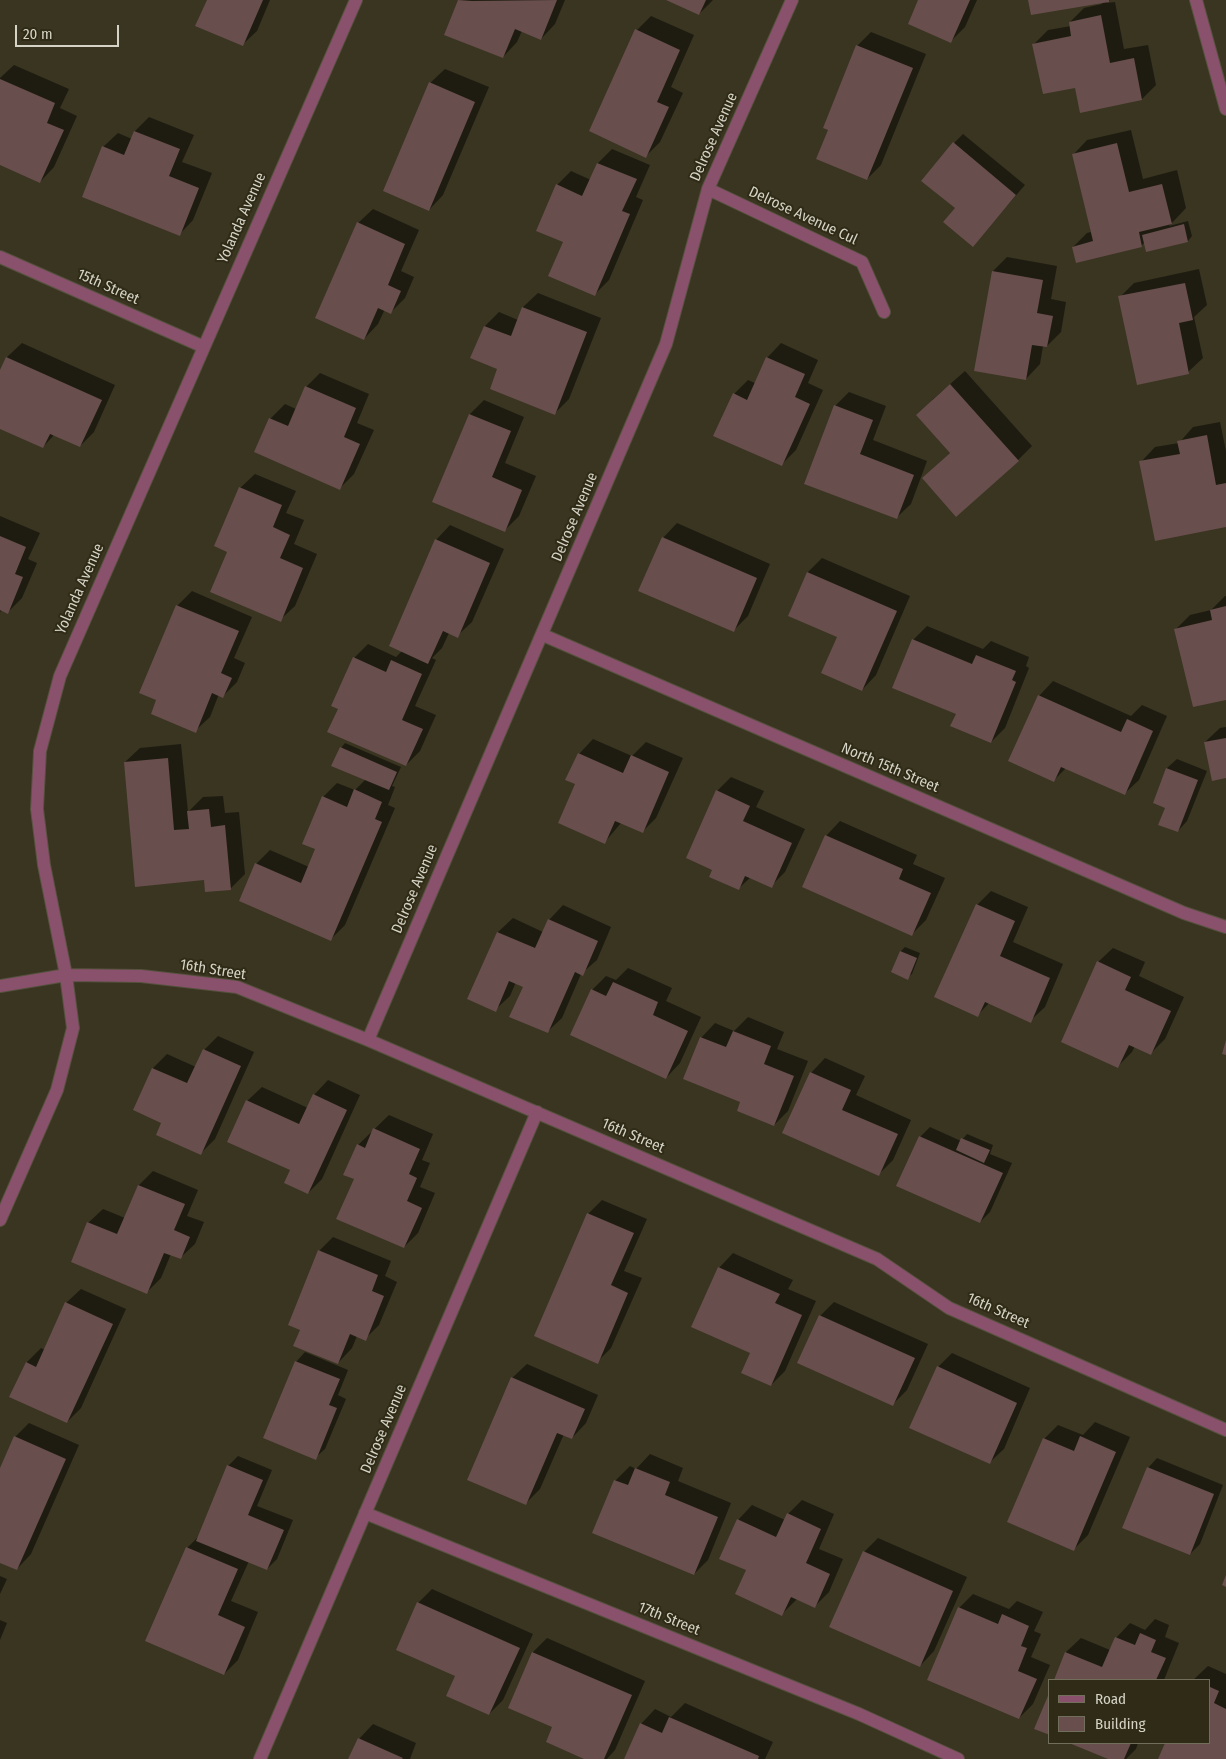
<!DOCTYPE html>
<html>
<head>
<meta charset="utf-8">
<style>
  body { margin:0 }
  #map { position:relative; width:1226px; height:1759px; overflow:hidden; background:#393520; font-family:"Fira Sans Condensed",sans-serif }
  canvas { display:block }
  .legend { position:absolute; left:1048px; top:1679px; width:162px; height:65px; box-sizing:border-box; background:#2f2b16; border:1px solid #716e5c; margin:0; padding:6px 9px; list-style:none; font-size:15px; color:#d5d3c6 }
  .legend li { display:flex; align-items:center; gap:10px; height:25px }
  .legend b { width:25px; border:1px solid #716e5c }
  .scale { position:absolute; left:15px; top:25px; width:104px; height:22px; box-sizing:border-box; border:2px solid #d5d3c6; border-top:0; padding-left:6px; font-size:15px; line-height:18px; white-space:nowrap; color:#d5d3c6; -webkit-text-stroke:4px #2f2b16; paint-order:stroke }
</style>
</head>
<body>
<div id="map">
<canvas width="1226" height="1759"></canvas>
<ul class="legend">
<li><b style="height:6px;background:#89516b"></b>Road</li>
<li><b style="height:14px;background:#684e4d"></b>Building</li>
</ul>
<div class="scale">20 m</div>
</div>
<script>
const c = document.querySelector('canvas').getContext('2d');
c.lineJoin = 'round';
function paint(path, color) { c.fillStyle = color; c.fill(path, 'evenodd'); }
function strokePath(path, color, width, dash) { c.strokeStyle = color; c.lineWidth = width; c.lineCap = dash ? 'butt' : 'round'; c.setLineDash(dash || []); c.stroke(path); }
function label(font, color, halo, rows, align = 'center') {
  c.font = font + ' "Fira Sans Condensed",sans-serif'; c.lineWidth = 4; c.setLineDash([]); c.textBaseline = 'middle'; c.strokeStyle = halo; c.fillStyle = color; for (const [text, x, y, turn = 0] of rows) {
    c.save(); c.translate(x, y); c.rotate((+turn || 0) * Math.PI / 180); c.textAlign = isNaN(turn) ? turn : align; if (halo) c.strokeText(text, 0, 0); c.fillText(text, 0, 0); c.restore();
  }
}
paint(new Path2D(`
  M208,0H270L257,31L242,45Z
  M459,0H565L555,24L541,39L522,31L517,42L503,57L446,34Z
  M669,0H713L699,14Z
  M919,0H977L965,27L951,41Z
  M1030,0H1110L1106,3L1115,2L1124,49L1148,45L1156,85L1142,99L1076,86L1034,44L1048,30L1071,26L1070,22L1084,8L1102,4V2Z
  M651,16L694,35L671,87L683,93L660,142L646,156L637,30Z
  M871,32L926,54L881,165L867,179L830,129L857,46Z
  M14,65L69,89L60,108L77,116L54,167L40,182L0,164V78Z
  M445,69L489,87L443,195L429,210L430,83Z
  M149,117L194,135L182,162L212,173L193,220L179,235L103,147L118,133L132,139L135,131Z
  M1131,130L1143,179L1177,170L1186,208L1169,226L1188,221L1192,236L1188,241L1147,250L1145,242L1141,246L1073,247L1087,233L1091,232L1073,155L1087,140Z
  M963,134L1025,185L973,245L956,208L954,143Z
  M612,149L650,165L636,197L643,200L609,280L595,294L564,241L557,185L571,171L591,180L598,163Z
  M373,209L419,230L401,271L414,277L405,298L391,312L385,309L378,324L364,339L358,223Z
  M1007,257L1057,266L1051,299L1066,302L1061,332L1047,346H1043L1040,364L1026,379L993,271Z
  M1199,269L1207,305L1194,317L1203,358L1188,372L1120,297L1134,283Z
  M538,293L601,318L569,399L554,414L499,369L485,326L499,312L518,320L523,307Z
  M22,343L115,385L94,432L80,446L54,435L43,447L0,428V373L7,357Z
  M781,343L818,360L808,383L823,390L796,450L782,464L734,394L748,380L755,383L767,358Z
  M965,371L1032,446L1018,460L923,478L951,452L932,400Z
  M320,373L369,394L357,423L374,430L354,474L339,489L270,419L285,404L296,409L306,387Z
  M849,392L886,406L873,440L927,461L911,504L896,518L805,484L835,406Z
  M484,400L524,417L505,463L536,476L519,516L505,530L470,414Z
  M1220,422L1226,451V525L1141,462L1155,447L1179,443L1193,427Z
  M255,474L296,491L286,513L304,520L294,544L317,554L295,606L280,620L229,551L240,488Z
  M0,516L40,533L28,559L37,563L22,598L8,612L1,610L0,613Z
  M677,523L770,564L748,616L733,631L663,538Z
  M450,525L504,549L472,622L457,636L449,633L442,648L432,658L436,660L415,706L436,715L420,751L406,765L339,709L354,658L368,644L396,657L402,651L436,540Z
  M822,558L910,596L876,675L862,690L839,637L790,616L808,572Z
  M192,591L252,617L234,658L245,663L237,682L223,696L219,694L210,717L195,731L158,700L177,606Z
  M1225,596H1226V698L1176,629L1190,615L1211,610Z
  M927,626L983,649L991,641L1029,657L1026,666L1029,668L1005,728L991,742L957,713L913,640Z
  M1053,681L1131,716L1142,705L1167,716L1139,780L1124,794L1066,768L1054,780L1039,696Z
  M1226,727V777L1205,742L1220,728Z
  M593,739L632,756L646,742L683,758L656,818L642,832L621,823L605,842L579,754Z
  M345,743L401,767L392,786L395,787L388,805L395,808L345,925L331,939L256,864L270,850L309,867L317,849L323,797L337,783L355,790L366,779L341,748Z
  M181,744L188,812L203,797L223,796L225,813L239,812L245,874L231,888L205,879L125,762L140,748Z
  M1177,759L1207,771L1187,821L1178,831L1166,807L1154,802L1167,768Z
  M731,777L764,791L756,807L805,829L785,872L771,886L751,877L738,889L713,869L717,791Z
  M840,821L917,855L913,864L945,878L926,920L912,934L826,836Z
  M991,891L1028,907L1013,942L1063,964L1045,1007L1030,1021L989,1003L978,1015L977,905Z
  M563,905L611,927L597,960L581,974L562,1018L547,1032L524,986L516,982L510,996L495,1010L469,999L498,932L513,918L543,932L549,920Z
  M905,947L920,953L912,974L907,978L892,971L901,951Z
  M1113,948L1145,962L1139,976L1184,997L1165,1039L1151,1053L1135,1046L1132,1052L1118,1066L1098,962Z
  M628,968L672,988L666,1001L701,1017L680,1063L666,1078L592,990L606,976L616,980Z
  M748,1017L784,1032L777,1049L808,1061L788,1111L774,1125L742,1101L701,1038L715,1023L734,1031Z
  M218,1036L254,1052L215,1139L200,1154L163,1122L134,1109L153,1068L167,1054L196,1067L204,1050Z
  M825,1058L865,1076L856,1095L911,1120L893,1160L879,1174L811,1073Z
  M328,1080L360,1095L322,1179L308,1193L247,1101L262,1087L308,1108L314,1095Z
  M389,1115L433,1134L422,1160L430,1163L420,1187L435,1193L418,1233L404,1247L355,1179L358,1145Z
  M930,1127L961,1141L967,1134L993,1145L990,1154L1012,1163L990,1212L980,1222L920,1137Z
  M153,1171L198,1190L187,1216L204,1222L195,1244L180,1258L171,1254L161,1278L147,1292L88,1223L103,1209L125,1218L139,1185Z
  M602,1200L647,1219L624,1271L642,1278L611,1348L597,1362L588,1214Z
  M333,1237L391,1261L385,1276L397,1282L379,1325L365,1339L357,1336L352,1348L338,1363L301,1329L319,1251Z
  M733,1253L793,1280L788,1289L816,1301L785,1371L771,1385L751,1352L719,1268Z
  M81,1289L126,1309L81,1408L67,1422L11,1397L27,1362L41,1348L45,1350L66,1303Z
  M834,1302L928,1344L907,1390L893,1404L820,1316Z
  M305,1352L348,1370L338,1395L346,1399L325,1449L315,1458L296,1362Z
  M952,1353L1030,1388L1004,1449L989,1463L938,1367Z
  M527,1364L598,1395L586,1423L572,1438L564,1434L540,1489L525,1504L512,1378Z
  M1095,1422L1130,1437L1088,1535L1074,1549L1044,1439L1058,1425L1083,1435Z
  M29,1423L79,1445L31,1554L17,1569L0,1561V1471L15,1437Z
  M650,1454L683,1468L678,1481L731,1503L708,1560L694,1574L615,1481L630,1466L636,1469Z
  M238,1456L272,1470L257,1506L293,1520L277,1559L267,1569L249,1561L231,1601L258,1612L238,1660L224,1674L187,1548L200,1535L228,1466Z
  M1157,1458L1223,1485L1200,1544L1190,1554L1148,1468Z
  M802,1500L834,1514L819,1549L843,1559L829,1592L814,1607L797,1599L782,1614L748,1570L738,1520L752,1505L785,1520L788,1514Z
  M878,1538L967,1577L934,1651L920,1666L864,1552Z
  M0,1576L7,1579L0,1594Z
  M432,1589L533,1634L503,1700L489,1714L456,1676L418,1603Z
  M973,1594L1009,1609L1017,1601L1043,1612L1034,1631L1041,1634L1031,1657L1050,1665L1033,1704L1019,1718L959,1608Z
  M1155,1619L1169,1625L1165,1637L1179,1643L1164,1680H1055L1066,1652L1081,1638L1110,1650L1116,1638L1130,1623L1145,1630Z
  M0,1620L7,1623L0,1640Z
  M547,1638L645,1681L615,1750L607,1759H588L554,1727L510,1708L533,1652Z
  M1208,1666L1226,1674V1759H1159L1166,1743H1210V1680H1193Z
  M685,1703L773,1742L765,1759H626L641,1724L655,1709L671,1717Z
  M373,1724L416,1743L410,1759H350L359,1739Z
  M1072,1743H1138L1136,1749L1126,1759H1112Z`), '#0007');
paint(new Path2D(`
  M207,0H263L243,46L195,26Z
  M458,0L472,1L557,0L541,40L515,29L503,58L444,35Z
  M666,0H706L699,15Z
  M918,0H970L951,43L908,24Z
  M1028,0H1109V2L1031,15Z
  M1101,15L1110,63L1134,58L1142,100L1080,113L1075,88L1043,94L1032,44L1071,36L1069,22Z
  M635,29L680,50L657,102L669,107L646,158L589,131Z
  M856,45L913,68L867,180L816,159L828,130L823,128Z
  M0,79L55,103L47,123L64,130L40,183L0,165Z
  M429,82L475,102L429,211L383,191Z
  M134,131L180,149L169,176L199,188L180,236L82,197L102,146L124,155Z
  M953,142L1016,195L973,247L943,222L955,208L921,181Z
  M1117,143L1129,192L1162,184L1172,224L1139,232L1142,247L1076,263L1072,247L1093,241L1072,154Z
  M597,163L637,179L622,211L630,214L595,296L548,276L563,242L536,231L556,184L582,196Z
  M357,222L405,244L388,285L401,291L391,314L378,308L364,340L315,318Z
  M1184,224L1188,242L1146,252L1142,235Z
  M992,271L1043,280L1037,313L1053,316L1047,347L1032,345L1026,380L974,371Z
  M1185,283L1193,320L1179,323L1189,374L1137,385L1118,296Z
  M522,307L587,332L555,415L490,389L497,369L470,358L484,326L511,336Z
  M6,357L102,400L80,447L50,434L43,448L0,429V370Z
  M766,357L805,374L795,397L810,404L782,466L713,436L733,393L747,400Z
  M950,384L1019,461L956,517L922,478L950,453L916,415Z
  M305,386L356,408L344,437L360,444L340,490L254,452L269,418L288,426Z
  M834,405L873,420L860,454L914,475L897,519L804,484Z
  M469,414L511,431L492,477L522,490L505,532L432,502Z
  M1207,435L1216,485L1226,483V527L1155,541L1139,461L1180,454L1177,441Z
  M239,487L282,505L273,527L290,535L280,558L303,568L281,622L210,592L227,552L214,546Z
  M0,536L26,547L15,574L23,577L8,614L0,610Z
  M662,537L757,578L734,632L638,591Z
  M435,539L490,563L458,638L443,631L428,664L389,646Z
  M807,572L897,611L862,691L821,673L837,637L788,616Z
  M176,605L239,631L221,673L232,678L223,698L212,693L196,733L151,714L156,700L139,693Z
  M1226,606V700L1193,707L1174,629L1212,620L1210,610Z
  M912,639L972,664L976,655L1016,671L1012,680L1016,682L991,743L950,726L956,714L892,688Z
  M353,657L386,672L391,660L422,674L402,720L423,729L406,766L327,732L338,709L331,706Z
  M1038,695L1121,732L1127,719L1153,731L1125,795L1061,767L1054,782L1008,761Z
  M1226,738V778L1212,781L1204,742Z
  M340,747L397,772L389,790L331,766Z
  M578,753L623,773L631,755L669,772L643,833L615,821L605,844L558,823L575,784L565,780Z
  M168,758L174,830L189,829L187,811L209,809L211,827L225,825L231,890L205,892L204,880L135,887L124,762Z
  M1166,768L1198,780L1178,832L1158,825L1165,808L1153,803Z
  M354,789L382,802L375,819L382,822L331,941L239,901L255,863L301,883L315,849L302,844L322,796L347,807Z
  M716,790L750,806L743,821L792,843L772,888L745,876L739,890L709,877L712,870L686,858Z
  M825,835L903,869L899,879L931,893L912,936L802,887Z
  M976,904L1015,921L1000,956L1050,978L1031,1023L985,1002L978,1017L934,997Z
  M548,919L598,941L583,976L575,972L548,1033L509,1017L523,987L509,981L496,1012L467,999L497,932L535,948Z
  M900,951L917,958L908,980L891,972Z
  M1097,961L1131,977L1125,990L1171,1011L1151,1055L1129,1045L1118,1068L1061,1042Z
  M613,982L658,1002L653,1015L688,1031L666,1079L570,1035L591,989L606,996Z
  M733,1031L771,1046L764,1064L794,1076L774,1126L737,1111L740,1102L683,1079L700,1037L726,1047Z
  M1226,1040V1055L1222,1054Z
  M203,1049L241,1066L201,1155L156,1135L161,1123L133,1110L152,1068L187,1083Z
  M810,1072L851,1090L842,1110L898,1134L879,1176L782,1133Z
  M313,1094L347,1110L308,1194L284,1183L290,1170L227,1142L246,1100L299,1124Z
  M373,1128L420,1149L409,1174L417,1178L407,1201L422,1208L404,1248L336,1219L354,1179L343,1175L357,1144L365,1148Z
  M919,1136L1003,1173L980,1223L896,1186Z
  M961,1138L990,1150L984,1163L956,1150Z
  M138,1185L185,1204L174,1230L190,1237L181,1259L164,1253L147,1294L71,1262L87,1222L117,1234Z
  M587,1213L634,1233L611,1285L628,1293L598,1364L534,1336Z
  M318,1250L378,1275L372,1291L384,1296L366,1341L350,1334L338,1364L293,1346L300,1330L288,1325Z
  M718,1267L780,1294L775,1303L802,1315L771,1386L741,1373L750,1353L691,1327Z
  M65,1302L113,1324L67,1423L9,1397L26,1362L36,1367Z
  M819,1315L915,1358L893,1406L797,1363Z
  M295,1361L340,1379L329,1405L337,1408L316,1460L263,1438Z
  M937,1366L1017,1403L990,1464L909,1428Z
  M511,1377L585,1409L572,1439L557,1433L526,1505L467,1480Z
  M14,1436L66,1459L17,1570L0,1563V1468Z
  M1080,1436L1116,1452L1074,1551L1007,1522L1043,1438L1074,1451Z
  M227,1465L263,1480L248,1515L284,1530L267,1570L196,1541Z
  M1147,1467L1214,1494L1190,1555L1122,1528Z
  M635,1468L670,1482L665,1495L718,1517L694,1575L592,1533L614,1480L628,1485Z
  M787,1513L821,1529L806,1563L830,1574L815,1608L791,1597L782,1616L735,1594L746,1570L719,1559L737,1519L776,1537Z
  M186,1547L238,1569L218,1615L245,1627L224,1675L145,1641Z
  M863,1551L953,1591L920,1667L829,1627Z
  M1226,1575V1587L1222,1585Z
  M417,1602L520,1648L489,1715L446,1696L455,1676L396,1650Z
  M958,1607L998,1624L1002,1614L1029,1626L1021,1646L1027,1648L1018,1671L1037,1679L1019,1719L927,1680Z
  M1140,1633L1156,1640L1151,1652L1166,1658L1156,1680H1054L1065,1652L1102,1667L1115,1637L1135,1645Z
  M532,1652L632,1695L604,1759H584L546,1742L552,1727L508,1708Z
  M1210,1687L1219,1691L1214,1703L1226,1709V1759H1158L1165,1743H1210Z
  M1050,1691V1735L1034,1729Z
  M669,1717L759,1756L758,1759H624L640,1723L662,1733Z
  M358,1738L403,1758L402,1759H348Z
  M1069,1743H1131L1124,1759H1108Z`), '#684e4d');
const minor = new Path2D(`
  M1196,0L1226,109
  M708,189L862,262L884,312
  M0,257L204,347
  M543,635L1184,913L1226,927
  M0,986L66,975L141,976L237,987L368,1040L877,1259L949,1308L1226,1430
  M368,1040L666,344L708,189L792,0
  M0,1220L57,1090L73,1028L66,975L44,865L37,809L40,751L60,676L356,0
  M365,1513L859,1714L958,1759
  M260,1759L537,1112`);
strokePath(minor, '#55513e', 14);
strokePath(minor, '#89516b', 12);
label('15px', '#d5d3c6', '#2f2b16', [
  ["Delrose Avenue",714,137,-66],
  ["Delrose Avenue Cul",803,216,25],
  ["Yolanda Avenue",242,218,-66],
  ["15th Street",108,287,24],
  ["Delrose Avenue",575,517,-67],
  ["Yolanda Avenue",80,589,-66],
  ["North 15th Street",890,768,23],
  ["Delrose Avenue",415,889,-67],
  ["16th Street",213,970,9],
  ["16th Street",633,1136,23],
  ["16th Street",998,1311,24],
  ["Delrose Avenue",384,1429,-67],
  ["17th Street",669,1619,22]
]);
</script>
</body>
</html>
